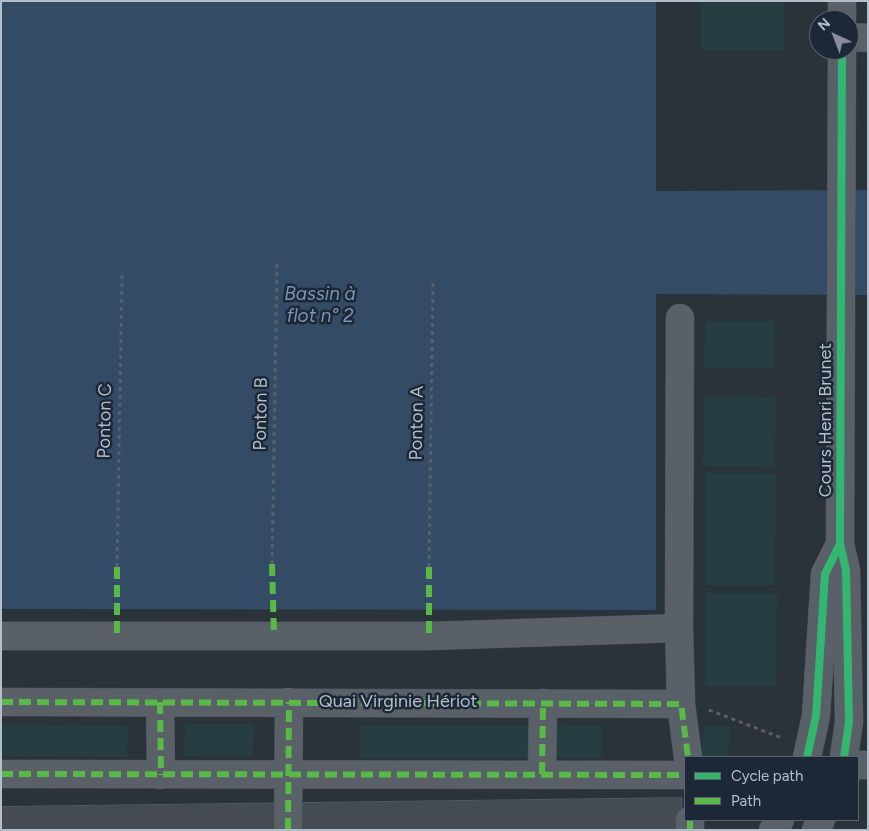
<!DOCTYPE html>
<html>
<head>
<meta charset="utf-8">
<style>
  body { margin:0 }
  #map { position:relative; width:869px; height:831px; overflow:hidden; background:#2a323a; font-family:Figtree,sans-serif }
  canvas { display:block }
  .frame { position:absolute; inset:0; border:2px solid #b4becb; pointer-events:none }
  .legend { position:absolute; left:684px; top:756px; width:175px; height:65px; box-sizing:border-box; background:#1c2836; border:1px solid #596472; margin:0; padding:6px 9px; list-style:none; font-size:15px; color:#b4becb }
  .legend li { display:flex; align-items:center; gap:10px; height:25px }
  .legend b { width:25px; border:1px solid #596472 }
  .north { position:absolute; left:809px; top:10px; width:50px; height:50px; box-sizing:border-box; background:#1c2836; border:1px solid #596472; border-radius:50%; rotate:317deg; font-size:14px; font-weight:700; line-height:20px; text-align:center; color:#b4becb }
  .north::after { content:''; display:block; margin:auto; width:18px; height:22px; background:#848d98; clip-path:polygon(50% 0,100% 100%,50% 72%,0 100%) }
</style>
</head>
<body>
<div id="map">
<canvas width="869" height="831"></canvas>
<div class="frame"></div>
<ul class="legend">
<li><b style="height:6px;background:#33b770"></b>Cycle path</li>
<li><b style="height:6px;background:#58b947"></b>Path</li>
</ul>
<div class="north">N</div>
</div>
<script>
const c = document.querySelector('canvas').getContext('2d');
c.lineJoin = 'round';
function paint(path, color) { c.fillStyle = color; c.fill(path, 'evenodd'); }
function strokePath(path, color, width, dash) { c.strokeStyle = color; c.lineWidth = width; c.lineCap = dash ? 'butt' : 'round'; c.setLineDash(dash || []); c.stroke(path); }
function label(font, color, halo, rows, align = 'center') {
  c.font = font + ' Figtree,sans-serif'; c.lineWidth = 5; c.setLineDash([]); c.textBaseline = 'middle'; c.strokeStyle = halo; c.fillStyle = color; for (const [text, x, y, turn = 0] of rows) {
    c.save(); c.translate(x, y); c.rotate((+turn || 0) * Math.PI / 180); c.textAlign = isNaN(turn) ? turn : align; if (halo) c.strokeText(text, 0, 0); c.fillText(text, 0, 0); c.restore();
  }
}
paint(new Path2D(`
  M701,1H784V50H701Z
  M705,321H775V368H704Z
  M704,396L776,397L775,467L703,466Z
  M705,473H776L775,585H705Z
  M705,593H777L776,686H705Z
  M1,724L128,726L127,757L1,756Z
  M185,724H254L253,757L184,756Z
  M556,725L601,726V758L555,757Z
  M360,726H530V758H360Z
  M704,726L730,727L728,757H702Z`), '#263e41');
paint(new Path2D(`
  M1,1H656V191L868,190V295L656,294V610L1,609Z`), '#344b65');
const building = new Path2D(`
  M682,798L681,830H1V807Z`);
paint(building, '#444b52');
strokePath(building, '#525961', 1);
const minor = new Path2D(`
  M842,20V1
  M849,37L868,38
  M842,50L840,544L846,570L849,722L844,757
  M680,318L679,628L681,704L688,757
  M1,636H429L679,628
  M1,702L681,704
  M160,702L161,775
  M807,757L816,716L825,574L840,544
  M858,765H868
  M1,774L685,775
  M542,774L543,703
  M288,830L289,702
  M690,830V820
  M773,830L780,820
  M816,830L821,820`);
strokePath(minor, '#484e54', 29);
strokePath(new Path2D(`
  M272,564L277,264
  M117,567L122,275
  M429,567L433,279
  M709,710L782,738`), '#585f65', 3, [4, 4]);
strokePath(minor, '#5a6068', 28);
strokePath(new Path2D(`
  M272,564L274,635
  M117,567V635
  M429,567V636
  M1,702L681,704L688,757
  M160,702L161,775
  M1,774L685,775
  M542,774L543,703
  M288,830L289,702
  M690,830V820`), '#58b947', 6, [12, 6]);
strokePath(new Path2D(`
  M842,50L840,544L846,570L849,722L844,757
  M807,757L816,716L825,574L840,544`), '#33b770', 8);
label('18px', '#b4becb', '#1c2836', [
  ["Ponton B",261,414,-89],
  ["Cours Henri Brunet",826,420,-90],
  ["Ponton C",105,421,-89],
  ["Ponton A",417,423,-89],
  ["Quai Virginie Hériot",398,702]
]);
label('italic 19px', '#7995b5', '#1c2836', [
  ["Bassin à",320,294],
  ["flot n° 2",320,316]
]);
</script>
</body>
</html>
